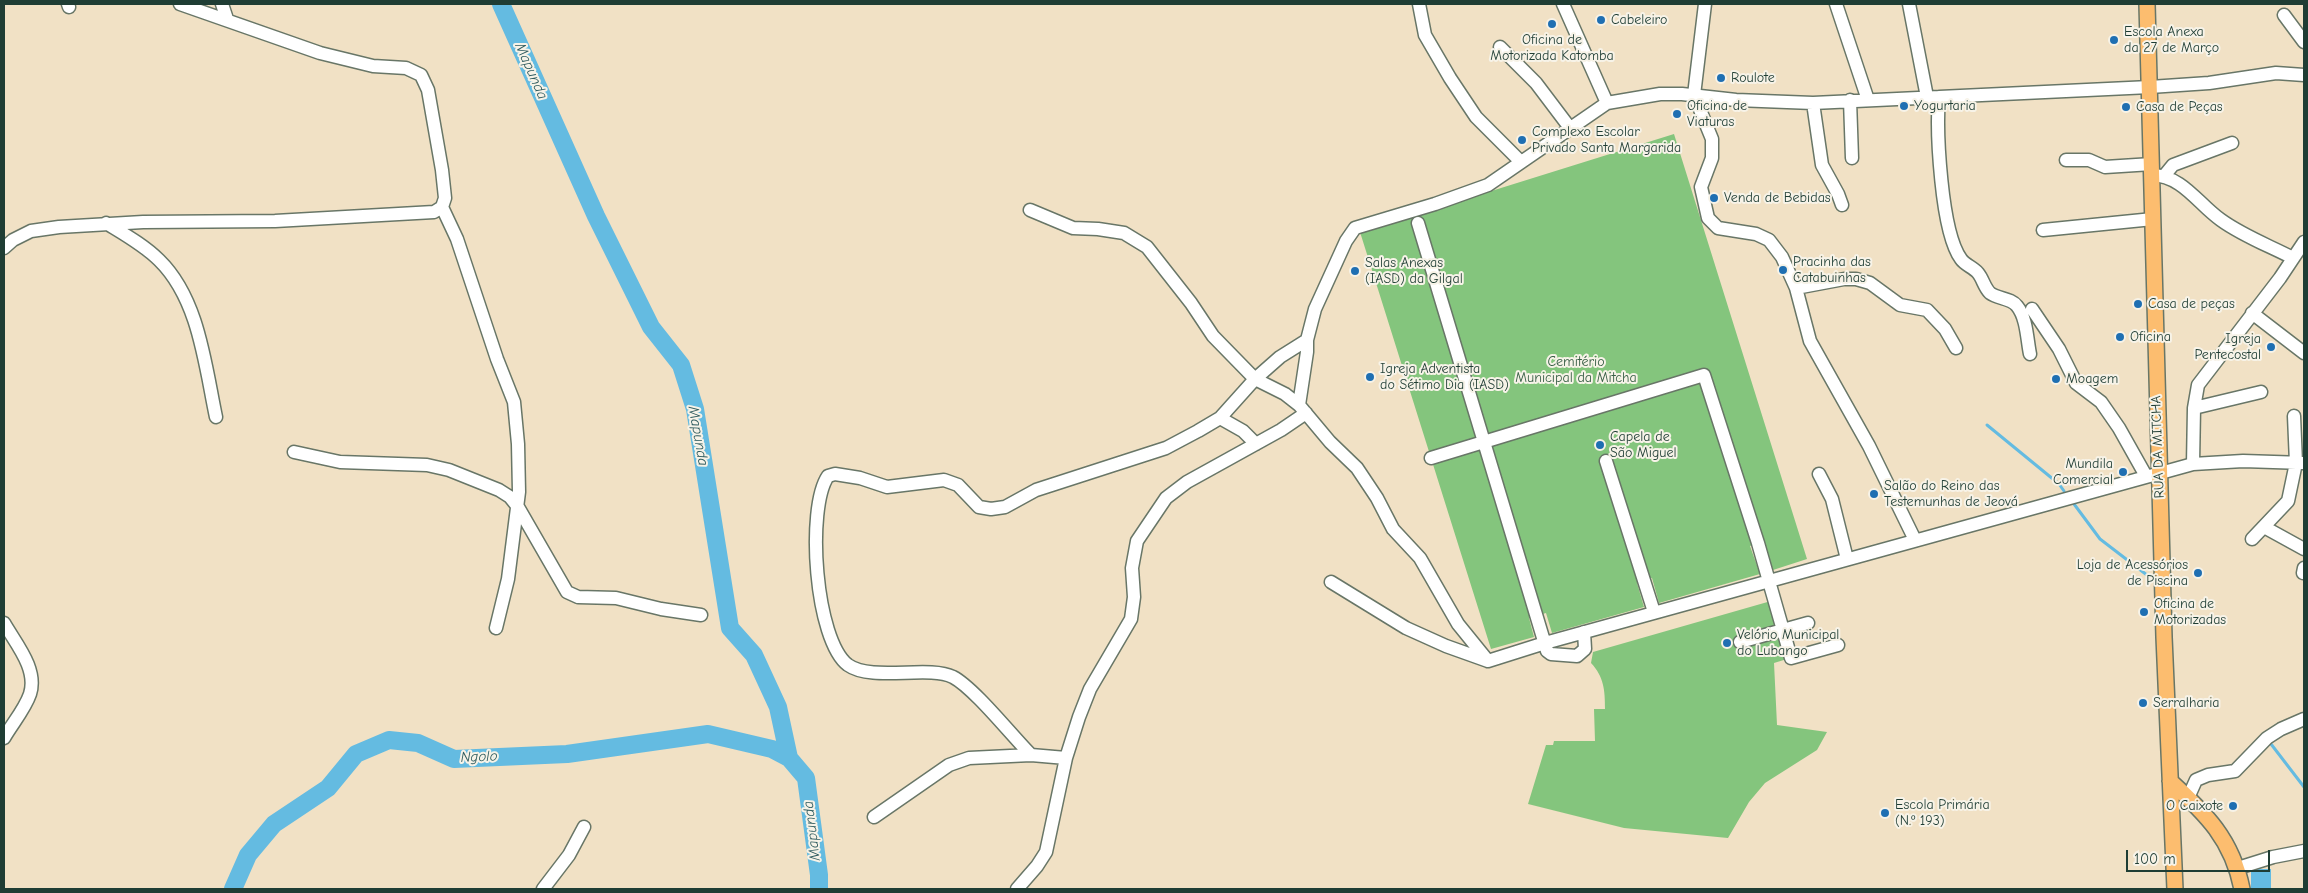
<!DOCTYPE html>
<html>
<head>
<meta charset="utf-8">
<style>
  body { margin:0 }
  #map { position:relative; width:2308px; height:893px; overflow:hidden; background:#f1e1c5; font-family:"Comic Neue",sans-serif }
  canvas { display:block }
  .frame { position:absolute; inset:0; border:5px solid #1f3d34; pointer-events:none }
  .scale { position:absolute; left:2126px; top:850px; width:144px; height:22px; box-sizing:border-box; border:2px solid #1f3d34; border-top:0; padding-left:6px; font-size:15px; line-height:18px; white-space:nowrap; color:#1f3d34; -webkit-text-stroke:4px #f7f3e8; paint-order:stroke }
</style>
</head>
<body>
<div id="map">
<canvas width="2308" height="893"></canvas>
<div class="frame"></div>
<div class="scale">100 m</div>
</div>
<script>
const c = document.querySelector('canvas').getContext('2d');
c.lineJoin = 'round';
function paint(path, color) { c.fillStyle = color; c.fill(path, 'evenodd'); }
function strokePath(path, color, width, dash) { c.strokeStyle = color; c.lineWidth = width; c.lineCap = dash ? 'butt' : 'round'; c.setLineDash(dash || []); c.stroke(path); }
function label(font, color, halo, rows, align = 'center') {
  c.font = font + ' "Comic Neue",sans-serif'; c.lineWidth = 4; c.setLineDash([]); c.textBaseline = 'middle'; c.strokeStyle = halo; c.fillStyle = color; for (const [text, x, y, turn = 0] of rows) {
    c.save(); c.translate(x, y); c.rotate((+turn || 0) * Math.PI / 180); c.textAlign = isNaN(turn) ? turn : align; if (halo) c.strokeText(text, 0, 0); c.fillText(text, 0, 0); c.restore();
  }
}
paint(new Path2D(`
  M1674,134L1807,559L1773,570L1764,541L1750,546L1760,574L1659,603L1652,578L1637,583L1644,607L1552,633L1546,613L1529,618L1534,637L1491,649L1360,232Z
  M1771,601L1787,659L1774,663L1777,725L1827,732L1817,750L1765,783L1749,802L1728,838L1624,828L1528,804L1546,745H1553L1554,741H1595L1594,709H1605C1605,690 1604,677 1591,663L1593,652Z`), '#84c57d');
paint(new Path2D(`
  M2251,869H2271V889H2251Z`), '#64bbe1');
strokePath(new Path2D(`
  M1987,425L2059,484L2064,491
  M2074,504L2100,539L2156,582
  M2168,596L2177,606
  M2271,744L2304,787`), '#64bbe1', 3);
strokePath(new Path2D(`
  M501,4L596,216L651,327L681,365L695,409L730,628L754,655L778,707L789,758L806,778L819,875V889
  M233,889L248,855L274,824L328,788L356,754L389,740L418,743L454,759L567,754L708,734L772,749L789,758`), '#64bbe1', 18);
const minor = new Path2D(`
  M68,4L69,7
  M222,4L227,19
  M1419,4L1425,35L1450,78L1476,117L1521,162
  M1563,4L1607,103
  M1705,4L1694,95L1712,139V158L1701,187L1708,218L1718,228L1756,234L1769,240L1782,257L1796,288L1810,341L1869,446L1915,540
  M1836,4L1868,100
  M1909,4L1927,97
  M2284,15L2304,42
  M1500,47L1536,83L1570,128
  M1939,97C1936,131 1941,232 1961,259C1965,265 1973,267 1978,273C1983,279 1984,287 1990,293C1998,299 2011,298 2017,306C2027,318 2027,340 2030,354
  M1850,100L1852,158
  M1813,103L1822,165L1838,194L1842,205
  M2066,160H2089L2105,167L2152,164
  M2152,175C2183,176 2198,204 2221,220C2243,236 2270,246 2293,258
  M2164,176L2173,165L2232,143
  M442,207L457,239L497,359L514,402L518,444L519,492L508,579L496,628
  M1030,210L1073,228L1098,229L1124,233L1147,247L1191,303L1213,336L1255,379L1285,394L1299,405L1330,442L1357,468L1377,498L1393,529L1420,558L1458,624L1488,661
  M106,223C124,234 144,245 159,260C199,299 205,365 216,417
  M1418,223L1547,651L1551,654L1577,656L1585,649L1584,632
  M2043,230L2153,219
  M4,248L13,240L31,231L59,227L143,222L275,221L434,212L442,207L445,198L442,170L428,90L421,75L406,68L373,66L320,53L180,4
  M1796,288L1844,279H1856L1870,283L1900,305L1927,310L1945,329L1956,348
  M2032,309L2059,349L2076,383L2101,402L2119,428L2146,476
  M2252,313L2304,353
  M1299,405L1307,352V340L1315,309L1346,241L1355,228L1435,204L1488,185L1607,103L1660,94H1682L1736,100L1813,103L2150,87L2209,83L2276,73L2304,75
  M2194,408L2261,392
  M1220,418L1243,431L1256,444
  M294,452L340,462L427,465L449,470L499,490L510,497L518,507L567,592L578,597L616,598L661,609L701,615
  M1431,458L1704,375L1758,543L1791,658L1838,645
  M1606,461L1654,612
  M2193,464L2194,408L2198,385L2280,278L2304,242
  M1819,474L1832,499L1847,559
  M2264,527L2304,549
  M2252,539L2288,501L2296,463L2294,416
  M2303,573L2304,568
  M1331,582L1406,628L1446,646L1488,661
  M4,623C16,644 38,669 30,694C25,709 12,724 4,738
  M1740,642L1808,623
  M1488,661L1545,643L2193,464L2243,461L2304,463
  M1031,755C1012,736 974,688 953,677C928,665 872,682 848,665C815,640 806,508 828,476L835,474L860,478L887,487L944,480L958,485L979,507L991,509L1005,507L1036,490L1166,448L1198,431L1220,418L1255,379L1280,357L1307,340
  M2188,798L2196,780L2208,775L2235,771L2267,738L2281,729L2304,719
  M874,817L949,765L969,758L1031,755L1066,758
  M2238,868L2273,857L2304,851
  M543,889L569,855L584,827
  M1017,889L1037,866L1046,852L1066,758L1079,717L1090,689L1131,619L1134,597L1132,568L1137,541L1166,498L1187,482L1281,430L1306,413`);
const major = new Path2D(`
  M2147,4L2164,637L2175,889
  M2170,781C2206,814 2232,839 2242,889`);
strokePath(minor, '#687667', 15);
strokePath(major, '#687667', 18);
strokePath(minor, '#fff', 12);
strokePath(major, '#fcbd6f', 15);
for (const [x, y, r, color] of [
  [1601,20,5,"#1f6fb2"],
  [1552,24,5,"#1f6fb2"],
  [2114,40,5,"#1f6fb2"],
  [1721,78,5,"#1f6fb2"],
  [1904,106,5,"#1f6fb2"],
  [2126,107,5,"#1f6fb2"],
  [1677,114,5,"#1f6fb2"],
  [1522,140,5,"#1f6fb2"],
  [1714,198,5,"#1f6fb2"],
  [1783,270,5,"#1f6fb2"],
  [1355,271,5,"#1f6fb2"],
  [2138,304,5,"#1f6fb2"],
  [2120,337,5,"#1f6fb2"],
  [2271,347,5,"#1f6fb2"],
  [1370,377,5,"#1f6fb2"],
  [2056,379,5,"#1f6fb2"],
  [1600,445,5,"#1f6fb2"],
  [2123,472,5,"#1f6fb2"],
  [1874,494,5,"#1f6fb2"],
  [2198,573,5,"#1f6fb2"],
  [2144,612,5,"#1f6fb2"],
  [1727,643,5,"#1f6fb2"],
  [2143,703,5,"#1f6fb2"],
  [2233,806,5,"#1f6fb2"],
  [1885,813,5,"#1f6fb2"]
]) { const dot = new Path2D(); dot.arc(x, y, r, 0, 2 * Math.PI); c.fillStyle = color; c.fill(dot); strokePath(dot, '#f7f3e8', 2); }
label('14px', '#1f3d34', '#f7f3e8', [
  ["Cabeleiro",1611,20],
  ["Escola Anexa",2124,32],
  ["da 27 de Março",2124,48],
  ["Oficina de",1552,40,"center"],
  ["Motorizada Katomba",1552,56,"center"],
  ["Roulote",1731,78],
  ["Oficina de",1687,106],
  ["Viaturas",1687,122],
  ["Yogurtaria",1914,106],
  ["Casa de Peças",2136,107],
  ["Complexo Escolar",1532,132],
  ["Privado Santa Margarida",1532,148],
  ["Venda de Bebidas",1724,198],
  ["Pracinha das",1793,262],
  ["Catabuinhas",1793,278],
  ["Salas Anexas",1365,263],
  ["(IASD) da Gilgal",1365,279],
  ["Casa de peças",2148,304],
  ["Oficina",2130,337],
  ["Igreja",2261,339,"right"],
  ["Pentecostal",2261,355,"right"],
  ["Igreja Adventista",1380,369],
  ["do Sétimo Dia (IASD)",1380,385],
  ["Moagem",2066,379],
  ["Capela de",1610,437],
  ["São Miguel",1610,453],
  ["Mundila",2113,464,"right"],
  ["Comercial",2113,480,"right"],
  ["Salão do Reino das",1884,486],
  ["Testemunhas de Jeová",1884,502],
  ["Loja de Acessórios",2188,565,"right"],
  ["de Piscina",2188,581,"right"],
  ["Oficina de",2154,604],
  ["Motorizadas",2154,620],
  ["Velório Municipal",1737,635],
  ["do Lubango",1737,651],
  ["Serralharia",2153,703],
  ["Escola Primária",1895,805],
  ["(N.º 193)",1895,821],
  ["O Caixote",2223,806,"right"]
], 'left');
label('14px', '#385f46', '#f7f3e8', [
  ["Cemitério",1576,362],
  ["Municipal da Mitcha",1576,378]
]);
label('14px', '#1f3d34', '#f7f3e8', [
  ["RUA DA MITCHA",2158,447,-92]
]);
label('italic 15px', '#305c5f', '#f7f3e8', [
  ["Mapunda",531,71,66],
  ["Mapunda",698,436,80],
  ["Ngolo",479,757,-2],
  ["Mapunda",812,831,-97]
]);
</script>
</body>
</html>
